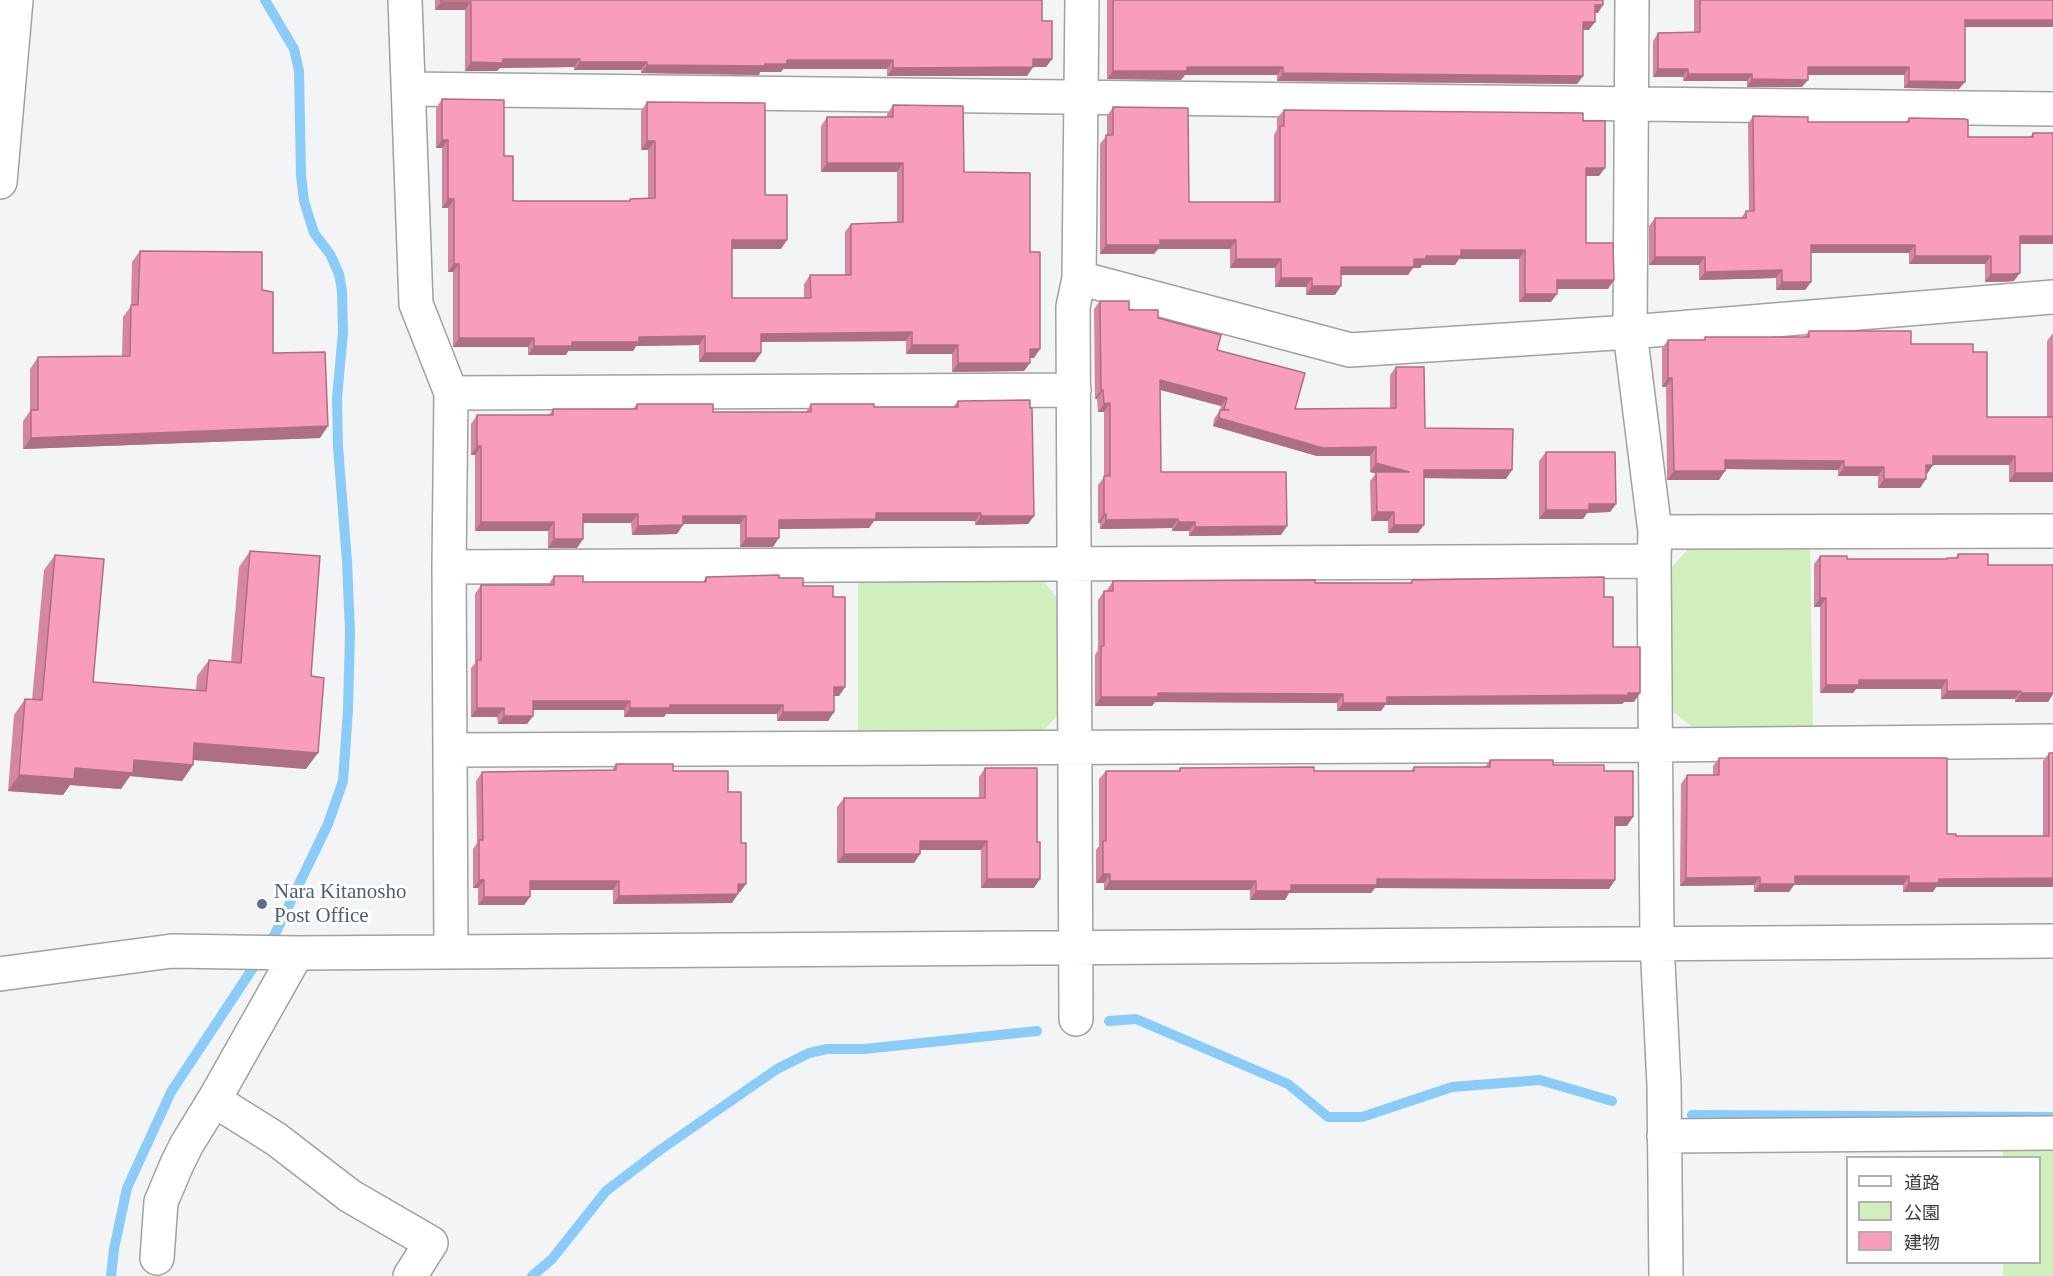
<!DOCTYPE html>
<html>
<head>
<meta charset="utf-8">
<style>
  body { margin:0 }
  #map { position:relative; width:2053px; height:1276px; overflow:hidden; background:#f3f4f6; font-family:"Times New Roman","Noto Sans JP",serif }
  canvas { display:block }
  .legend { position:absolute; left:1846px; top:1156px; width:195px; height:108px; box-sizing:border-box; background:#fff; border:2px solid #b1b1b1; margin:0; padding:8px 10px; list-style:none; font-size:18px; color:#3c3d3d }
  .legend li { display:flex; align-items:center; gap:12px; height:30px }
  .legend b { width:30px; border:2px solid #b1b1b1 }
</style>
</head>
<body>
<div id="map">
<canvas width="2053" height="1276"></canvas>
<ul class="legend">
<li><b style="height:8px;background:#fff"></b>道路</li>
<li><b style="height:16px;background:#d1efbd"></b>公園</li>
<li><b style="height:16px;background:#f89dbb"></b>建物</li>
</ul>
</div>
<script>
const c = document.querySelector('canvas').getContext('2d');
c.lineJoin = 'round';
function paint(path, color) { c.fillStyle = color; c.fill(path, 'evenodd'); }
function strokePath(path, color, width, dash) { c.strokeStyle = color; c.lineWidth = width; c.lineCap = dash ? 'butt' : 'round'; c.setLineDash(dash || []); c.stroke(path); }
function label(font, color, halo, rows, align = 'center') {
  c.font = font + ' "Times New Roman",serif'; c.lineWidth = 6; c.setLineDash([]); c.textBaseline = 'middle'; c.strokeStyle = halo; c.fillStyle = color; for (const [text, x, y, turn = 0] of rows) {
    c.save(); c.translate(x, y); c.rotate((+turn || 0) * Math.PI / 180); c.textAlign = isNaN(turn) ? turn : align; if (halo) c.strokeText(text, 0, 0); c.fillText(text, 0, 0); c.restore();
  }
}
paint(new Path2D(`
  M1690,547L1810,548L1813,726H1691L1672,711L1669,570Z
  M1043,580L1057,598L1059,714L1044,730L858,732V581Z
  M2053,1149V1276H2003V1263L2040,1262V1158L2003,1157V1150Z`), '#d1efbd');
strokePath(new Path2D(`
  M1109,1021L1136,1019L1288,1084L1328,1117H1362L1452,1087L1540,1080L1612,1101
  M1692,1115L2053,1117
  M111,1276L114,1249L127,1188L171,1092L274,936L328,824L343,781L348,710L350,632L347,562L338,447L337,398L343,333L342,291L339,274L330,254L314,233L304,201L301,175L299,71L294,49L265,0
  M532,1276L552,1259L606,1191L660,1150L777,1069L809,1053L827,1049H864L1037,1031`), '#8accf7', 10);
const minor = new Path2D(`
  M405,0L416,304L451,393L449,567L451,950
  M1632,0L1630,332L1655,532L1654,561L1657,942L1664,1085L1666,1276
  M409,89L2053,109
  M1079,278L1350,350L1630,332L2053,297
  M451,393L1074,390
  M1655,532L2053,531
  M449,567L1654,561
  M450,750L1657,745L2053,741
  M0,974L172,951L297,953L2053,941
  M1076,1019L1073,307L1079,278L1082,0
  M214,1100L276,1139L350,1196L431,1243L410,1276
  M1664,1136L2053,1133
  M157,1258L161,1202L177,1164L187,1144L214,1100L297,953`);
const secondary = new Path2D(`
  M0,182L16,0`);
strokePath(minor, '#a0a1a3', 36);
strokePath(secondary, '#a0a1a3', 36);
strokePath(minor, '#fff', 33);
strokePath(secondary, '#fff', 33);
paint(new Path2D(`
  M435,0H1042V21L1052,59L1046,67H1033L1027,76H887V69H783L781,72H760L759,75L641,73V70H574V67L500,68L497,71H465V10H435Z
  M1107,0H1603L1598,13H1595L1589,30H1583V76L1577,84L1277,81V75H1185L1181,80L1107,79Z
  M1694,0H2053V27H1965L1959,89L1904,88V75H1808L1802,87H1747V81H1683V77H1653V41L1658,33L1694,32Z
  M442,99L504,156L513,201H629L630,199L648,198V150H641V111L647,102L765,195L781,249H732V298H804V284L810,275H845V232L851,224L897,222V172H821V126L827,117H887V114L893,105L964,172L1030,252L1034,358H1030V363L1024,371L952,372V354H906V341L761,342L755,362H699V345L636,346L633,351H568L566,355H528V347H453V272H448V208H442V148H436V108Z
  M1113,107L1189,202H1274V135L1277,129V118L1284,110L1583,121L1599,176H1586V243L1608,289H1557L1551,302H1519V259H1459L1455,265H1422L1420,268H1413L1408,275H1341L1335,295H1306V287H1275V268H1230V249H1158L1154,254H1100V144L1107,135V116Z
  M1753,116L1808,122H1906L1909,118L1968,137H2030L2033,133L2053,244H2020L2014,281L2007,282H1985V264H1909V253H1811V282L1805,290H1776V278L1699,280V265H1649V226L1655,218H1741L1746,211H1749L1748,124Z
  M140,251L262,290L273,353L320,438L23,449V421L30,411V369L38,357L122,356L123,317L131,306L132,262Z
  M1100,301L1129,310L1158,318L1217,350L1295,409L1390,408V375L1396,367L1425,428L1506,479L1424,478L1418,533H1388V521H1371L1370,481L1376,473L1370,472V456H1317L1213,426L1214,419L1220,410L1221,406L1160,390L1161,472L1281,535L1189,536V531H1172V528L1100,529V523H1098V485L1104,477V412H1098L1097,399H1095L1094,309Z
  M1809,331L1973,352L1987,417H2047V341L2053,333V482H2009V465H1933L1926,474L1920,488H1878V476H1838V470L1725,469L1719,480H1667L1666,387H1662V348L1668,340H1704L1705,337H1804Z
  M958,401L1034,516L1028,524L975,525V521H874L869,528L779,529L773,547H740V524H683L677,534L632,535L631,523H583V539L577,548H548V531H475V455H471V424L477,415H549L553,409H633L637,404L713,412H806L811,404L874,407H953Z
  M1546,452L1616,504L1610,512L1587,513L1583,519H1539V461Z
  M250,551L311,676L306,769L193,760V765L182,781L130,776L121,789L70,785L63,795L8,791L14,715L25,699L32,700L44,570L55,555L93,682L196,690L197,676L209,660L231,662L239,567Z
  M1958,554L1988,565H2053V694L2048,702H2015V699H1941V689H1856L1853,693H1820V607H1814V564L1820,556L1847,559H1946L1947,558H1956Z
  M554,576L583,582H703L706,577L779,578L833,597L845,687L839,696H834V712L828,721H777V714H666L664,717H624V710H533V716L527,724H498L497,717H471V668L475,663V594L481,585H548Z
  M1412,580L1604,597L1613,647L1634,702H1624L1622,704L1385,705L1381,711H1337V703L1155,702L1152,706H1095V655L1098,650V600L1104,591H1107V590L1113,581L1410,583Z
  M2049,753L2053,887H1936L1933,892H1903V885H1794L1789,892H1754V885L1680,886L1681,784L1687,775H1713V766L1719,758L1956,836H2043V761Z
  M1490,760L1604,771L1627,826H1615V880L1609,889L1375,888L1371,893H1289L1285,900H1250V890H1104V883H1096V850L1099,846V779L1106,771H1178L1180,768L1314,771H1411L1414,767H1485Z
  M616,764L673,771L728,792L741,843L746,884L740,892H738L732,903L613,904V890H530V897L524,905H478V888H473V849L477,843L476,781L482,772L612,770Z
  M985,768L1034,888H981V850H920V854L914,863H837V807L844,798H979V777Z`), '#d587a1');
paint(new Path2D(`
  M441,2H471L465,10H435Z
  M1595,5H1603L1598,13H1589Z
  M1965,20H2053V27H1959Z
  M1583,22H1595L1589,30H1577Z
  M503,59H580L574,67L500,68L497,71H465L471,62Z
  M1033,59H1052L1046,67H1027Z
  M787,60H893L887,69H783L781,72H760L759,75L641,73L647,65L765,64Z
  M580,62H647L641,70H574Z
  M1033,67L1027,76H887L893,68Z
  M1187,67H1283L1277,75H1185L1181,80L1107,79L1113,71Z
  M1808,67H1909L1904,75H1802Z
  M1658,69H1688L1683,77H1653Z
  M1283,73L1583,76L1577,84L1277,81Z
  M1688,74H1752L1747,81H1683Z
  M1752,79L1808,80L1802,87H1747Z
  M1909,81L1965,82L1959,89L1904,88Z
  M442,140H448L442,148H436Z
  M647,141H655L648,150H641Z
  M827,163H903L897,172H821Z
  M1586,168H1605L1599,176H1579Z
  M448,199H454L448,208H442Z
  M2020,236H2053V244H2014Z
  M732,240H787L781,249H726Z
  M1160,240H1236L1230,249H1158L1154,254H1100L1106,245Z
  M1811,245H1915L1909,253H1805Z
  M1461,250H1525L1519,259H1459L1455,265H1422L1420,268H1413L1408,275H1335L1341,267L1414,259Z
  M1915,256H1991L1985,264H1909Z
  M1655,257H1705L1699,265H1649Z
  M1236,259H1281L1275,268H1230Z
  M454,264H459L453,272H448Z
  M1782,270L1776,278L1699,280L1705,272Z
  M2020,273L2014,281L1985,282L1991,274Z
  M1281,278H1312L1306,287H1275Z
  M1557,280H1614L1608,289H1551Z
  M1782,282H1811L1805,290H1776Z
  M1312,286H1341L1335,295H1306Z
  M1525,294H1557L1551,302H1519Z
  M912,332L906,341L755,342L761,334Z
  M705,336L699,345L636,346L633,351H568L566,355H528L534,346L572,342L639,337Z
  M459,338H534L528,347H453Z
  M912,345H958L952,354H906Z
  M1030,349H1040L1034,358H1024Z
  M705,353H761L755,362H699Z
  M958,363H1030L1024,371L952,372Z
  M1668,378H1672L1666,387H1662Z
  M1160,380L1227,398L1221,406L1154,388Z
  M1101,390H1103L1097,399H1095Z
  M1110,403L1104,412H1098L1104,404Z
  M1224,409L1376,447L1370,456H1317L1213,426Z
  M328,426L320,438L23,449L31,438Z
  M477,446H481L475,455H471Z
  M1933,456H2015L2009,465H1927Z
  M1725,460L1844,461L1838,470L1719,469Z
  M1376,463L1409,472L1403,481L1370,472Z
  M1926,465H1933L1927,474H1920Z
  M1844,467H1884L1878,476H1838Z
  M1424,470H1512L1506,479L1418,478Z
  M1674,471H1725L1719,480H1667Z
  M2015,473H2053V482H2009Z
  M1884,479H1926L1920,488H1878Z
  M1589,504H1616L1610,512L1587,513L1583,519H1539L1546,510Z
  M1377,512H1394L1388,521H1371Z
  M876,513H981L975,521H874L869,528L773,529L779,520Z
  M583,514H638L631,523H577Z
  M1104,514H1106L1100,523H1098Z
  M683,516H746L740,524H677Z
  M981,516H1034L1028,524L975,525Z
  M1178,519L1172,528L1100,529L1106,520Z
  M481,522H554L548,531H475Z
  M1178,522H1195L1189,531H1172Z
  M683,525L677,534L632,535L638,526Z
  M1394,525H1424L1418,533H1388Z
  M1287,526L1281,535L1189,536L1195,527Z
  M746,538H779L773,547H740Z
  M554,539H583L577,548H548Z
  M1820,598H1826L1820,607H1814Z
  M1859,680H1947L1941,689H1856L1853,693H1820L1826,685Z
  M834,687H845L839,696H828Z
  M1947,691H2021L2015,699H1941Z
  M1158,693L1343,694L1337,703L1155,702L1152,706H1095L1101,697Z
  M1640,693L1634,702H1624L1622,704L1385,705L1381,711H1337L1343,703L1387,697Z
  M2021,693H2053V694L2048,702H2015Z
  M533,701H630L624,710H527Z
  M670,705H783L777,714H666L664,717H624L630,708Z
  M477,708H504L497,717H471Z
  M783,712H834L828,721H777Z
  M504,716H533L527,724H498Z
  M194,743L318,753L306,769L183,759Z
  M134,760L193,765L182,781L130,776L121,789L70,785L63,795L8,791L19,775Z
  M1615,817H1633L1627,826H1609Z
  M920,841H987L981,850H914Z
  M844,854H920L914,863H837Z
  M1103,874H1110L1104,883H1096Z
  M1795,876H1909L1903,885H1794L1789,892H1754L1760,884Z
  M1760,877L1754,885L1680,886L1686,878Z
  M2053,878V887H1936L1933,892H1903L1909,883L1939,879Z
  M987,879H1040L1034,888H981Z
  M1377,879L1615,880L1609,889L1375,888L1371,893H1289L1285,900H1250L1256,891L1291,885Z
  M479,880H484L478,888H473Z
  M530,881H619L613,890H524Z
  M1110,881H1256L1250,890H1104Z
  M738,884H746L740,892H732Z
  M738,894L732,903L613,904L619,896Z
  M484,897H530L524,905H478Z`), '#ae6e83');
const building = new Path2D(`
  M441,0H1042V21H1052V59H1033V67L893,68V60H787V64H765V66L647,65V62H580V59H503V63L471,62V2H441Z
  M1113,0H1603V5H1595V22H1583V76L1283,73V67H1187V71H1113Z
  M1700,0H2053V20H1965V82L1909,81V67H1808V80L1752,79V74H1688V69H1658V33L1700,32Z
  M442,99L504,100V156H513V201H630V199L655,198V141H647V102L765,103V195H787V240H732V298H811L810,275H851V224L903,222V163H827V117H893V105L963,106L964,172L1030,173V252H1040V349H1030V363H958V345H912V332L761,334V353H705V336L639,337V342H572V346H534V338H459V264H454V199H448V140H442Z
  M1113,107L1188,108L1189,202H1280V126H1284V110L1583,113V121H1605V168H1586V243H1613L1614,280H1557V294H1525V250H1461V256H1426V259H1414V267H1341V286H1312V278H1281V259H1236V240H1160V245H1106V135H1113Z
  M1753,116L1808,117V122H1909V118L1965,119L1968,120V137H2033V133H2053V236H2020V273L2012,274H1991V256H1915V245H1811V282H1782V270L1705,272V257H1655V218H1746V211H1754Z
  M140,251L262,252V290L273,292V353L325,352L328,426L31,438V410H38V357L130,356L131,305H138Z
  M1100,301H1129V310H1158V318L1221,335L1217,350L1305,373L1295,409L1396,408V367H1424L1425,428L1513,429L1512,470H1424V525H1394V512H1377L1376,472H1409L1376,463V447L1323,448L1219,418L1220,410H1229L1224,409L1227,398L1160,380L1161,472H1286L1287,526L1195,527V522H1178V519L1106,520V514H1104V476H1110V403L1104,404L1103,390H1101Z
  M1809,331H1911V344H1973V352H1987V417H2053V473H2015V456H1933V465H1926V479H1884V467H1844V461L1725,460V471H1674L1672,378H1668V340H1705V337H1809Z
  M1030,400V408H1032L1034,516H981V513H876V519L779,520V538H746V516H683V525L638,526V514H583V539H554V522H481V446H477V415H553V409H637V404H713V412H811V404H874V407H958V401Z
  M1546,452H1615L1616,504H1589V510H1546Z
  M250,551L320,556L311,676L324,678L318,753L194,743L193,765L134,760L133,773L75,768L74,779L19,775L25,699L42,700L55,555L104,559L93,682L206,691L209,660L241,663Z
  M1958,554H1988V565H2053V693H2021V691H1947V680H1859V685H1826V598H1820V556H1847V559H1947V558H1958Z
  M779,575V578H803V586H833V597H845V687H834V712H783V705H670V708H630V701H533V716H504V708H477V660H481V585H554V576H583V582H706V577Z
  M1604,577V597H1613V647H1640V693H1628V695L1387,697V703H1343V694L1158,693V697H1101V646H1104V591H1113V581L1315,580V583H1412V580Z
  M2049,753H2053V878L1939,879V883H1909V876H1795V884H1760V877L1686,878L1687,775H1719V758H1947V834H1956V836H2049Z
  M1490,760H1553V765H1604V771H1633V817H1615V880L1377,879V885H1291V891H1256V881H1110V874H1103V841H1106V771H1180V768L1314,767V771H1414V767H1490Z
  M616,764H673V771H728V792H741V843H746V884H738V894L619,896V881H530V897H484V880H479V840H483L482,772L616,770Z
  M985,768H1037V842H1040V879H987V841H920V854H844V798H985Z`);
paint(building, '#f89dbb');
strokePath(building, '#ae6e83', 1.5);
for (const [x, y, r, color] of [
  [262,904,6,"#5c6f8a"]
]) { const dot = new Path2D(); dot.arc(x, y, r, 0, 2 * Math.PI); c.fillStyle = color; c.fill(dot); strokePath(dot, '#fff', 2); }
label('21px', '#4e5e75', '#fff', [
  ["Nara Kitanosho",274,892],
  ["Post Office",274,916]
], 'left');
</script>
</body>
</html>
